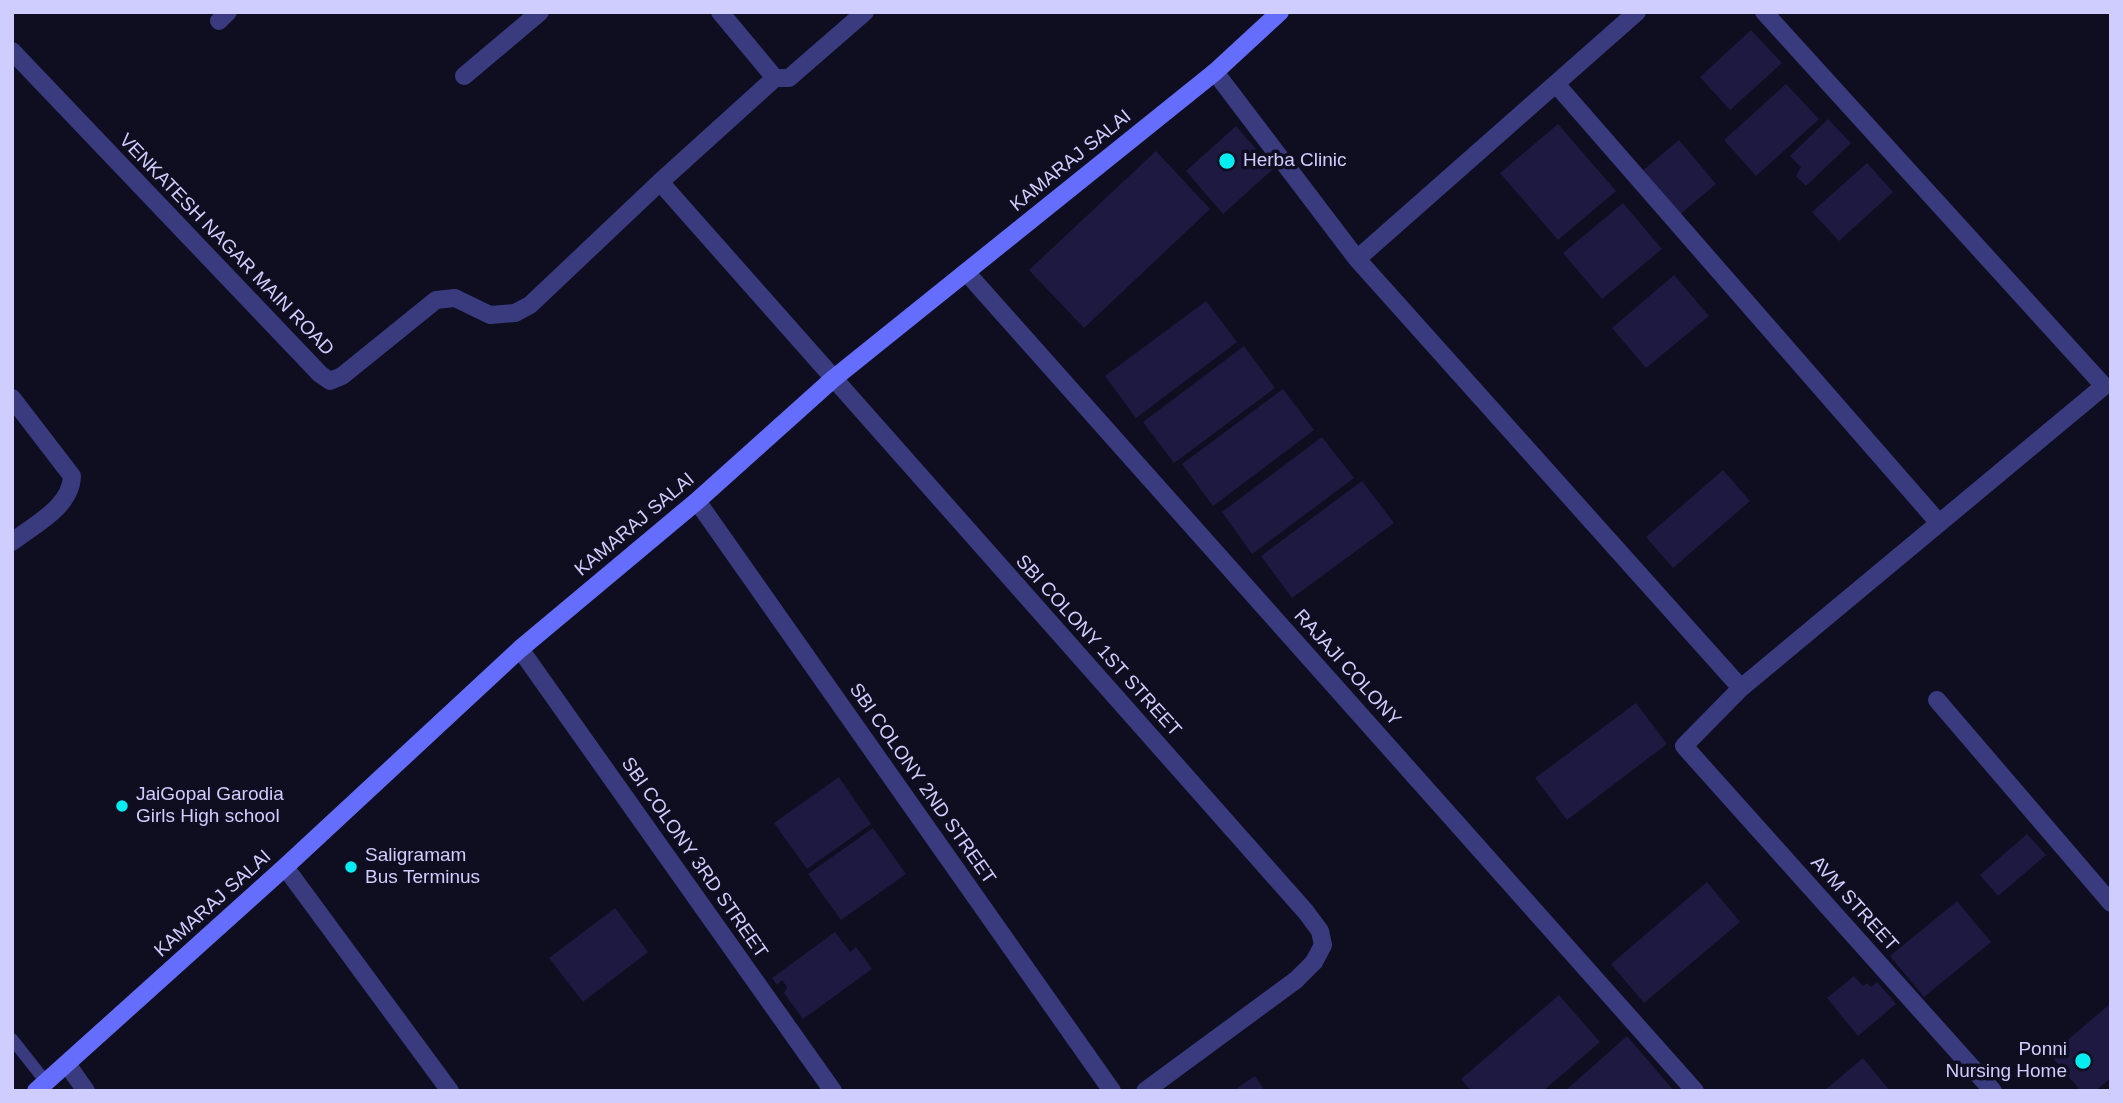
<!DOCTYPE html>
<html>
<head>
<meta charset="utf-8">
<style>
  body { margin:0 }
  #map { position:relative; width:2123px; height:1103px; overflow:hidden; background:#0f0d20; font-family:Arial,sans-serif }
  canvas { display:block }
  .frame { position:absolute; inset:0; border:14px solid #cfcdfe; pointer-events:none }
</style>
</head>
<body>
<div id="map">
<canvas width="2123" height="1103"></canvas>
<div class="frame"></div>
</div>
<script>
const c = document.querySelector('canvas').getContext('2d');
c.lineJoin = 'round';
function paint(path, color) { c.fillStyle = color; c.fill(path, 'evenodd'); }
function strokePath(path, color, width, dash) { c.strokeStyle = color; c.lineWidth = width; c.lineCap = dash ? 'butt' : 'round'; c.setLineDash(dash || []); c.stroke(path); }
function label(font, color, halo, rows, align = 'center') {
  c.font = font + ' Arial,sans-serif'; c.lineWidth = 7; c.setLineDash([]); c.textBaseline = 'middle'; c.strokeStyle = halo; c.fillStyle = color; for (const [text, x, y, turn = 0] of rows) {
    c.save(); c.translate(x, y); c.rotate((+turn || 0) * Math.PI / 180); c.textAlign = isNaN(turn) ? turn : align; if (halo) c.strokeText(text, 0, 0); c.fillText(text, 0, 0); c.restore();
  }
}
paint(new Path2D(`
  M1751,30L1782,63L1730,110L1700,77Z
  M1786,84L1819,119L1756,176L1724,140Z
  M1828,119L1851,143L1806,186L1796,176L1801,167L1790,156Z
  M1558,124L1616,191L1558,240L1500,173Z
  M1236,126L1273,169L1223,214L1186,171Z
  M1679,140L1716,184L1678,216L1641,172Z
  M1156,151L1210,209L1084,328L1029,270Z
  M1867,163L1893,192L1839,241L1812,212Z
  M1623,203L1662,249L1602,299L1563,253Z
  M1674,275L1709,316L1646,368L1612,328Z
  M1206,301L1237,342L1136,418L1105,376Z
  M1244,346L1275,388L1174,463L1143,422Z
  M1283,389L1314,430L1213,506L1182,464Z
  M1322,437L1354,478L1252,554L1222,512Z
  M1723,470L1750,501L1673,568L1646,537Z
  M1362,481L1394,523L1292,598L1261,556Z
  M1636,703L1667,744L1567,820L1535,778Z
  M839,777L871,824L807,869L774,823Z
  M873,828L906,874L841,920L808,874Z
  M2027,834L2046,855L1998,896L1980,875Z
  M1707,882L1740,922L1644,1003L1611,964Z
  M1957,901L1991,942L1924,997L1890,956Z
  M615,908L648,952L583,1002L549,958Z
  M835,932L850,952L856,947L872,969L803,1019L784,993L787,987L782,980L777,985L772,978Z
  M1854,976L1863,986L1867,983L1871,987L1877,982L1896,1004L1858,1036L1827,998Z
  M1559,995L1600,1042L1543,1091H1471L1461,1079Z
  M2111,1003V1078L2095,1091H2081L2050,1055Z
  M1627,1036L1674,1091H1565Z
  M1863,1058L1890,1091H1824Z
  M1255,1076L1265,1091H1233Z`), '#1e1941');
strokePath(new Path2D(`
  M12,1039L46,1082`), '#393b7e', 12);
strokePath(new Path2D(`
  M720,12L775,78H789L865,12
  M1764,12L2104,386L1741,688L1684,746L1993,1091
  M219,21L228,12
  M12,51L320,374L330,381L342,376L436,300L455,298L490,315L515,313L530,305L660,182L775,78
  M1215,72L1357,259L1741,688
  M464,76L540,12
  M1556,84L1939,523
  M660,182L1306,912L1320,931L1323,945L1314,962L1296,980L1145,1091
  M1357,259L1637,12
  M966,272L1695,1091
  M12,398L72,476C71,507 35,524 12,542
  M697,501L1112,1091
  M520,649L833,1091
  M1937,700L2111,903
  M285,867L450,1091
  M67,1064L86,1091`), '#393b7e', 18);
strokePath(new Path2D(`
  M36,1091L285,867L520,649L697,501L833,379L1215,72L1280,12`), '#656dfd', 18);
for (const [x, y, r, color] of [
  [1227,161,9,"#04edf3"],
  [122,806,7,"#04edf3"],
  [351,867,7,"#04edf3"],
  [2083,1061,9,"#04edf3"]
]) { const dot = new Path2D(); dot.arc(x, y, r, 0, 2 * Math.PI); c.fillStyle = color; c.fill(dot); strokePath(dot, '#0f0d20', 2.5); }
label('19px', '#cfcdfe', '#0f0d20', [
  ["KAMARAJ SALAI",1071,161,-39],
  ["VENKATESH NAGAR MAIN ROAD",226,245,46],
  ["KAMARAJ SALAI",635,525,-40],
  ["SBI COLONY 1ST STREET",1098,646,48],
  ["RAJAJI COLONY",1347,668,48],
  ["SBI COLONY 2ND STREET",922,784,55],
  ["SBI COLONY 3RD STREET",694,858,55],
  ["KAMARAJ SALAI",213,904,-42],
  ["AVM STREET",1854,904,48]
]);
label('19px', '#cfcdfe', '#0f0d20', [
  ["Herba Clinic",1243,161],
  ["JaiGopal Garodia",136,795],
  ["Girls High school",136,817],
  ["Saligramam",365,856],
  ["Bus Terminus",365,878],
  ["Ponni",2067,1050,"right"],
  ["Nursing Home",2067,1072,"right"]
], 'left');
</script>
</body>
</html>
